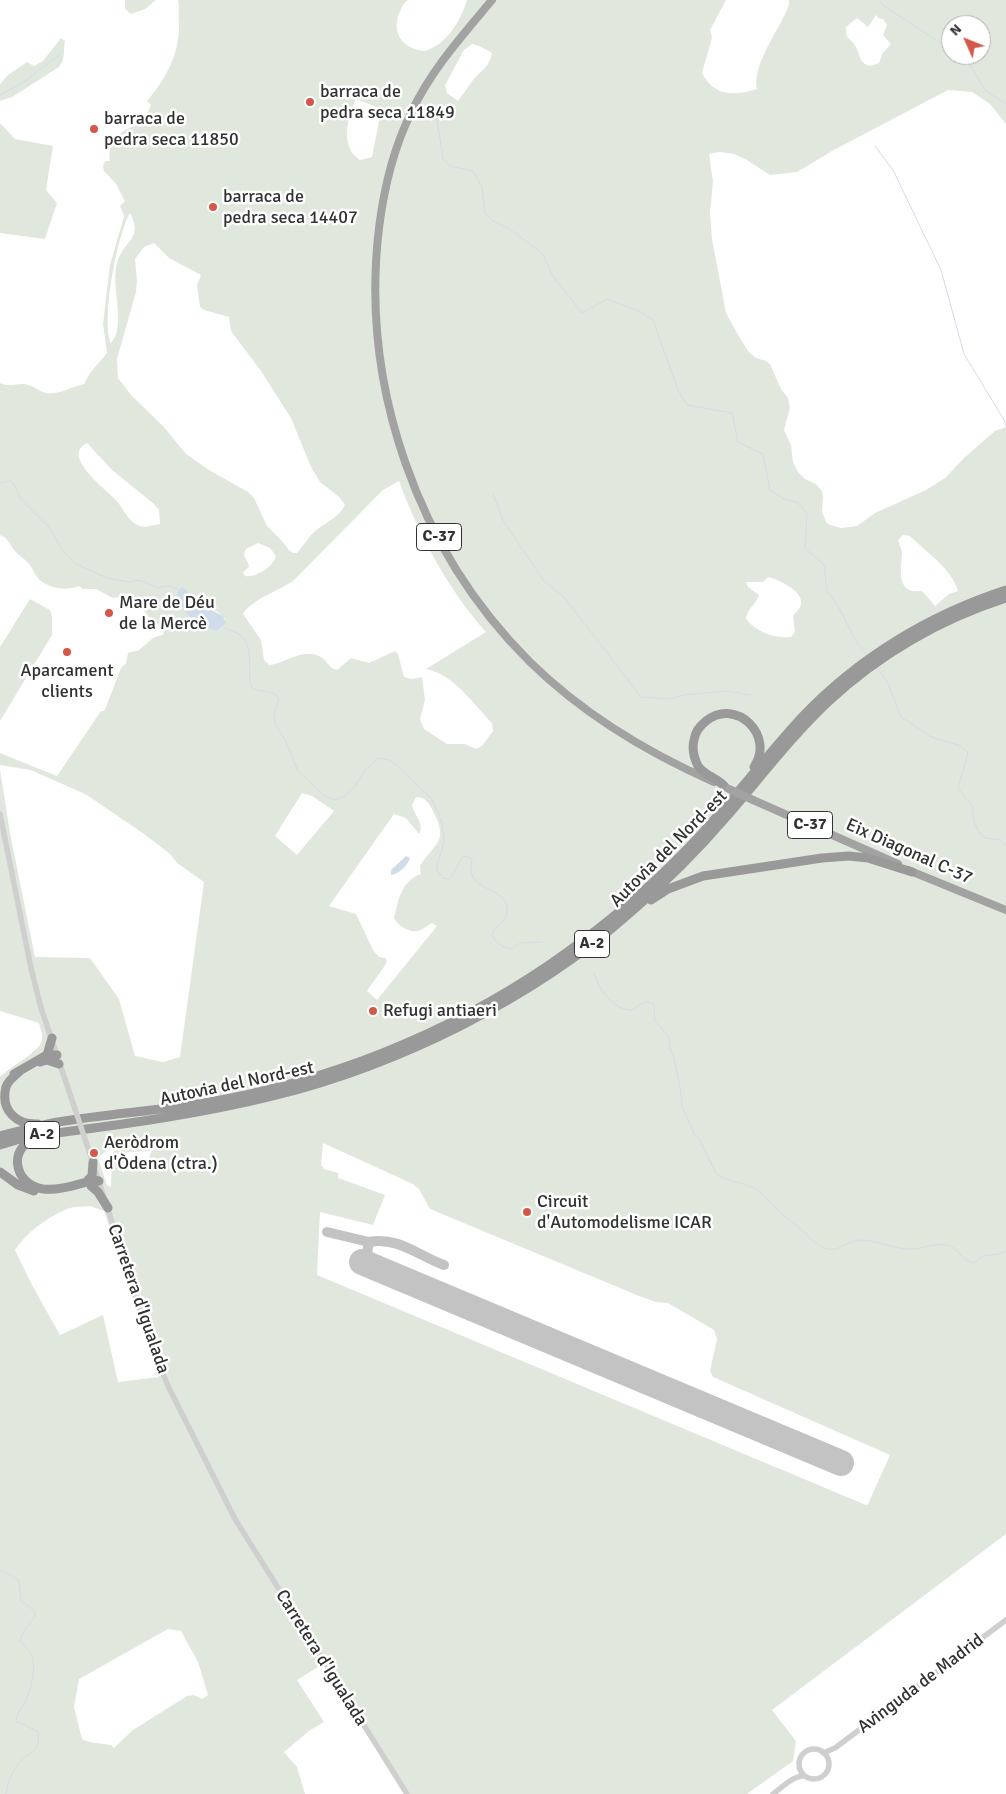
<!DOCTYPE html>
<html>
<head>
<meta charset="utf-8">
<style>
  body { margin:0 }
  #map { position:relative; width:1006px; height:1794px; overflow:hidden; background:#fff; font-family:Signika,sans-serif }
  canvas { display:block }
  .north { position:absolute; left:941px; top:15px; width:50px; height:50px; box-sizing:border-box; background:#fff; border:1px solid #adadad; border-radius:50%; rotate:314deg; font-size:14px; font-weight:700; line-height:20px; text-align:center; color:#323232 }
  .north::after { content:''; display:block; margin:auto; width:18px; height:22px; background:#d4584a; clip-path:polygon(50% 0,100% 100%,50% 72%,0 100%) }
</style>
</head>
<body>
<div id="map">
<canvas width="1006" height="1794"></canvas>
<div class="north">N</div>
</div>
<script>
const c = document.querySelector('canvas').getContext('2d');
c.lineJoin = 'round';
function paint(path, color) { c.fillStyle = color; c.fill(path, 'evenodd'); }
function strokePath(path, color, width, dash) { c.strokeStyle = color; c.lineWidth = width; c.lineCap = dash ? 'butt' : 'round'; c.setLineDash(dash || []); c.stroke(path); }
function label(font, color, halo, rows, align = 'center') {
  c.font = font + ' Signika,sans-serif'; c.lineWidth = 5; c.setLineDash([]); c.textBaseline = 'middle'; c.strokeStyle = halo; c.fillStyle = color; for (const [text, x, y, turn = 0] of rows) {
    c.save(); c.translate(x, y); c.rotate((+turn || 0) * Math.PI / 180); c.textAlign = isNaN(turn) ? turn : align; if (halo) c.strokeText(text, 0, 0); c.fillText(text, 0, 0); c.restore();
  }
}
paint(new Path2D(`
  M125,0H156L145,9L131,14L125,9Z
  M178,0H408C404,3 403,5 401,9C390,31 401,49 425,51C447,44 460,22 467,0H726L710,30L712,38L702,73C714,97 735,96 757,89C752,70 772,39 781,22C784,16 790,6 789,0H1006V124L990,104L972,92L948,90L832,151L797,172L770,175L747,160L734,154L719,152L709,154L713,181L710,213L712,239L726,313L734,328L748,351L756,358L766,361L770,364L781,389L788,398L790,408L784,430L791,445L793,462L798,472L805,479L816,484L822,491L823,497L822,512L826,522L830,525L841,528L857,526L875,513L926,490L945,478L964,458L995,431L1006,427V1534L772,1710L796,1741L793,1761L747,1794H410L326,1662L297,1680L324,1722L309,1731L284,1752L297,1767L305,1794H0V1077C9,1067 42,1051 42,1039C43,1034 40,1028 39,1023L0,1011V769L10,833L35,957L90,958L119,999L135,1056L163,1062L180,1057L204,882L177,863L170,854L144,834L87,795L31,770L0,765V753L57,776L101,711H104L106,707L121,668L126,663L128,653L139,650L153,638L164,634L161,627L148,616L141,606L131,599L122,597L113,598L96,589H83L79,586C68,591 51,589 41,581C36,577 34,571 30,565C25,559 18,555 13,549C9,543 8,538 0,535V383C9,387 14,384 23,384C31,384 38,391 46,393C60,395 70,387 84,384L90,373L107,353L103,324L110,265L124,216L120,206L125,201L116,184L104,171L103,166L105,161H110C107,147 115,136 127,129C132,126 138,126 142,122C146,118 148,111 151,105L147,101C166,79 180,53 179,23C178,16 180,7 178,0ZM876,15L878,18L883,19L887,25L883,35L891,44L882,54L879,63L870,66C859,63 861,56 856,47C851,38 845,40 846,27L857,18L868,27ZM951,25H981V55H951ZM472,44L479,46L492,53C488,69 482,69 473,80C468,87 463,94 458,101L447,93L445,85L464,50ZM356,99L376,107L381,111L372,157L360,160C357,157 353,155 351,151C343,136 349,113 356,99ZM130,213C145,242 120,240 116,268C112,291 126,326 111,343C101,320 117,235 130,213ZM154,243L169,258L201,275L197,285L200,307L204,310L229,317L231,331L261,371L291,418L311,467L320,482L339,497L345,505C338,519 323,523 312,534C307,540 302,547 297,553H293L289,550L282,541L267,526L254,498L248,492L209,470L186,454L163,426L131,395L118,378L117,359L136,292L137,281L135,259L144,247ZM87,443L112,470L154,504L159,510L160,524C154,525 146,528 140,526C128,522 124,509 116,500C107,490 60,456 87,443ZM399,481C418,533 448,590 486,632L426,669C455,675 472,703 492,723L493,731L482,746L476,749L465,744H447L424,729L420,719L425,700L422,677L412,679L404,677L398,654L395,651L369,663L351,658L337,670C328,668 327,659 319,656C302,648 286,663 269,665L264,660L261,640L243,614C249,601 280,590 293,581L383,490ZM903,535L910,536C927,553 951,568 958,591L949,594L935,606L923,592C919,590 916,592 912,591C896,587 902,563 902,552C901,548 899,544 898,540ZM258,543L270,548L276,556C273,567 256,578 245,576L243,572L249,567C249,562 244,559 244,553L246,549ZM768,577C777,579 803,591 801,603C801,609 796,611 793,616L795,632L791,637C775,639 756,632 746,619C747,609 756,604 759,595L748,587L746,582H763ZM204,606L218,612L225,619L223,627L218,631L205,628L189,616ZM302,793L312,796L334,811L297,855L275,836ZM416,797C425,797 429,803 433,811C449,842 435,842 420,866L421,874C402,880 398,900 394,918C397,925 409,933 418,931C423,930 427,925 432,923L437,926L377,1000L367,991L386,964L387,960L385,958L379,957L373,950L356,914L329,906L394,814L406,818L419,834C425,824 414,815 412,805ZM323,1143L413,1184L419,1189L430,1209L639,1296L656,1302L668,1303L714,1330L717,1339L710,1371L713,1377L890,1455L868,1504L866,1505L317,1275L320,1212L373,1225L385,1195L338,1178V1173L324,1169L321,1165ZM112,1149L114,1150L112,1156L111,1187L107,1185L98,1158L107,1150ZM152,1151L149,1157V1168L144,1171L130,1170L127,1152ZM90,1206L104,1211L159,1377L118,1382L103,1315L60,1335L32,1285L15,1250C27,1232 46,1218 67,1209C74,1206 82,1207 90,1206ZM168,1629L181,1631L198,1662L208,1695L202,1699L194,1695L187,1696L133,1730L114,1748L111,1745L89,1742L82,1739L74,1707L79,1679Z
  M61,38L65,41C63,50 66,59 59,67L12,97L0,101V84L8,75L27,62L34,66L43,61Z
  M0,123L15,139L53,146L46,190L57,203L45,239L0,233Z
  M30,599L50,610L52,616V635L0,721V647Z`), '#e0e8dd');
paint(new Path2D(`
  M182,587L204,606L223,616L226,623L218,631C200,629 180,612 177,593Z
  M406,856L410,858C408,865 399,874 391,875V870Z`), '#d1dcea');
strokePath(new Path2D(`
  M879,0L884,6L951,50
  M958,55L968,62L986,91L1006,104
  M0,95L24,82L59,55
  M436,113L443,159L450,166L473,171L482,187L485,213L493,221L508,228L543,254L552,275L582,313L607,299L641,312L653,320L678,390L687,405L732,413L738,442L763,454L770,490L782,498L798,503L807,514L805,548L824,565L827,591L838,606L857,643L867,655
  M875,146L893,170L941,270L964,354L1004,420L1006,426
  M0,483L10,481L14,484L21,499L49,527L63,551L74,563L107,578L129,582L139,580L159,588C167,584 173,587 180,591
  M493,494L503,520L544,581L564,597L641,697L671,699L683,695L727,691L750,695
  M221,626C227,630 233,631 239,634C255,646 247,670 251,687C260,694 271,688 279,698L274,713L275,724L285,740L298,771L326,797L335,800L345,796L354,788L365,770L379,758L389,760L395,764L432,799L442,823L444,838V843L437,864V870L443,878L448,879L452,876L462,857L467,856L472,859C472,863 471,867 471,871C474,892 510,888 507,913C506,922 494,926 492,935C496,943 503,948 512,949L520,943L542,942
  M877,668L887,681L901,717L931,737L961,746L968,753L958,788L972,806L974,822L980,834L986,838L1001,840L1006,846
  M594,973C599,989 612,1010 632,1010C641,1005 645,998 654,1005L655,1021L669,1037L670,1048L674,1058L680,1087L682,1107L695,1135L699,1138L716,1174C730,1183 748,1182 761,1193C768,1198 773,1206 780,1212C786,1218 794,1223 801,1229C809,1237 816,1246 828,1249C839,1252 848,1240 860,1240C878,1240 894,1250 913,1249C924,1248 934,1243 946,1245C959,1247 961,1261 974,1263L983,1256L999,1254L1006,1251
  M0,1570L11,1575L19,1581L21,1601L35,1611V1616L24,1631L20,1640C24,1645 30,1651 32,1657C36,1669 31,1689 26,1700C23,1708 16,1713 16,1722L25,1725L38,1732C41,1754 28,1751 18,1764C12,1772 7,1784 6,1794`), '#d1dcea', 1);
strokePath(new Path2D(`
  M327,1232L369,1242L367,1253L368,1265
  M369,1242C397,1236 419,1256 444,1265`), '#c3c3c3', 10);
strokePath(new Path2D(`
  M362,1262L841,1463`), '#c3c3c3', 26);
strokePath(new Path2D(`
  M0,814L31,968L41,1008L75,1109
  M86,1142L104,1197
  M107,1206L151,1346L169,1388L235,1519L407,1794
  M799 1764a15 15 0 1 1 30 0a15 15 0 1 1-30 0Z
  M823,1753L835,1748L1006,1620
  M773,1794C782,1787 793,1776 804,1776`), '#cfcfcf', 5.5);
strokePath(new Path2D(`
  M492,0C462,36 431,70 411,113C393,149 384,188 379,228C360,385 417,550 530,662C583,714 646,752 714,782
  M753,800L898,864
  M908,870L1006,910`), '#a2a2a2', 8);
strokePath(new Path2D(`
  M725,787C718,778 705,776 698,766C694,758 692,748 694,740C695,732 701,725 706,721C737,697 775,736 754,767
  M651,900L668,889L703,876L822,858L849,856L868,858L912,872
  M47,1055L52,1038
  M40,1062L47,1060L59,1064
  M19,1072C14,1076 8,1081 6,1087C0,1111 17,1125 38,1124
  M14,1074L47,1055H57
  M0,1136C19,1131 38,1126 58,1122C106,1114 156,1111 204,1103C327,1082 446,1035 549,965C599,930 647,891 689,847C729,806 763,759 802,717C858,658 929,615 1006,590
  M38,1138C8,1145 12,1184 43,1189C59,1191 78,1184 94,1180L99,1181
  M0,1145L27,1137C109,1126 193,1116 273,1096C398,1065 533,999 630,913C665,883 698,850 728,815C761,777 791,737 828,702C878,655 940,619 1006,598
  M0,1172L18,1185L34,1191
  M87,1181L92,1176L93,1162
  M91,1186L98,1192L108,1208`), '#999', 9);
strokePath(new Path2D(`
  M75,1109L86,1142`), '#cfcfcf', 5.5);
strokePath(new Path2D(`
  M729,789L753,800`), '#a2a2a2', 8);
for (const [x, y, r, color] of [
  [310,102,5,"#d4584a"],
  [94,129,5,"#d4584a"],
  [213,207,5,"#d4584a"],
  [109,613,5,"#d4584a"],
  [67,652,5,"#d4584a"],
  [373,1011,5,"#d4584a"],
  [94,1153,5,"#d4584a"],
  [527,1212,5,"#d4584a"]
]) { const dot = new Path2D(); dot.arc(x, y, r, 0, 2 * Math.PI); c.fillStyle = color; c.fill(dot); strokePath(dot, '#fff', 2); }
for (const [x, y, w] of [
  [439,537,45],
  [810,825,45],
  [592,944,35],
  [42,1135,35]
]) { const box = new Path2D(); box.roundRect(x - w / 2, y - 13.5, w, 27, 4); c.fillStyle = '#fff'; c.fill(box); strokePath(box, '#323232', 1); }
label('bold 16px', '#323232', null, [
  ["C-37",439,537],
  ["C-37",810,825],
  ["A-2",592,944],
  ["A-2",42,1135]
]);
label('18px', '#323232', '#fff', [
  ["barraca de",320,92],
  ["pedra seca 11849",320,113],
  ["barraca de",104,119],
  ["pedra seca 11850",104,140],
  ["barraca de",223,197],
  ["pedra seca 14407",223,218],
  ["Mare de Déu",119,603],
  ["de la Mercè",119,624],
  ["Aparcament",67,671,"center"],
  ["clients",67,692,"center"],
  ["Refugi antiaeri",383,1011],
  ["Aeròdrom",104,1143],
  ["d'Òdena (ctra.)",104,1164],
  ["Circuit",537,1202],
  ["d'Automodelisme ICAR",537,1223]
], 'left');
label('18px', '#323232', '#fff', [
  ["Autovia del Nord-est",669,849,-45],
  ["Eix Diagonal C-37",909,852,24],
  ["Autovia del Nord-est",237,1084,-12],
  ["Carretera d'Igualada",138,1299,71],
  ["Carretera d'Igualada",321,1658,58],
  ["Avinguda de Madrid",921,1684,-37]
]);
</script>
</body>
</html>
